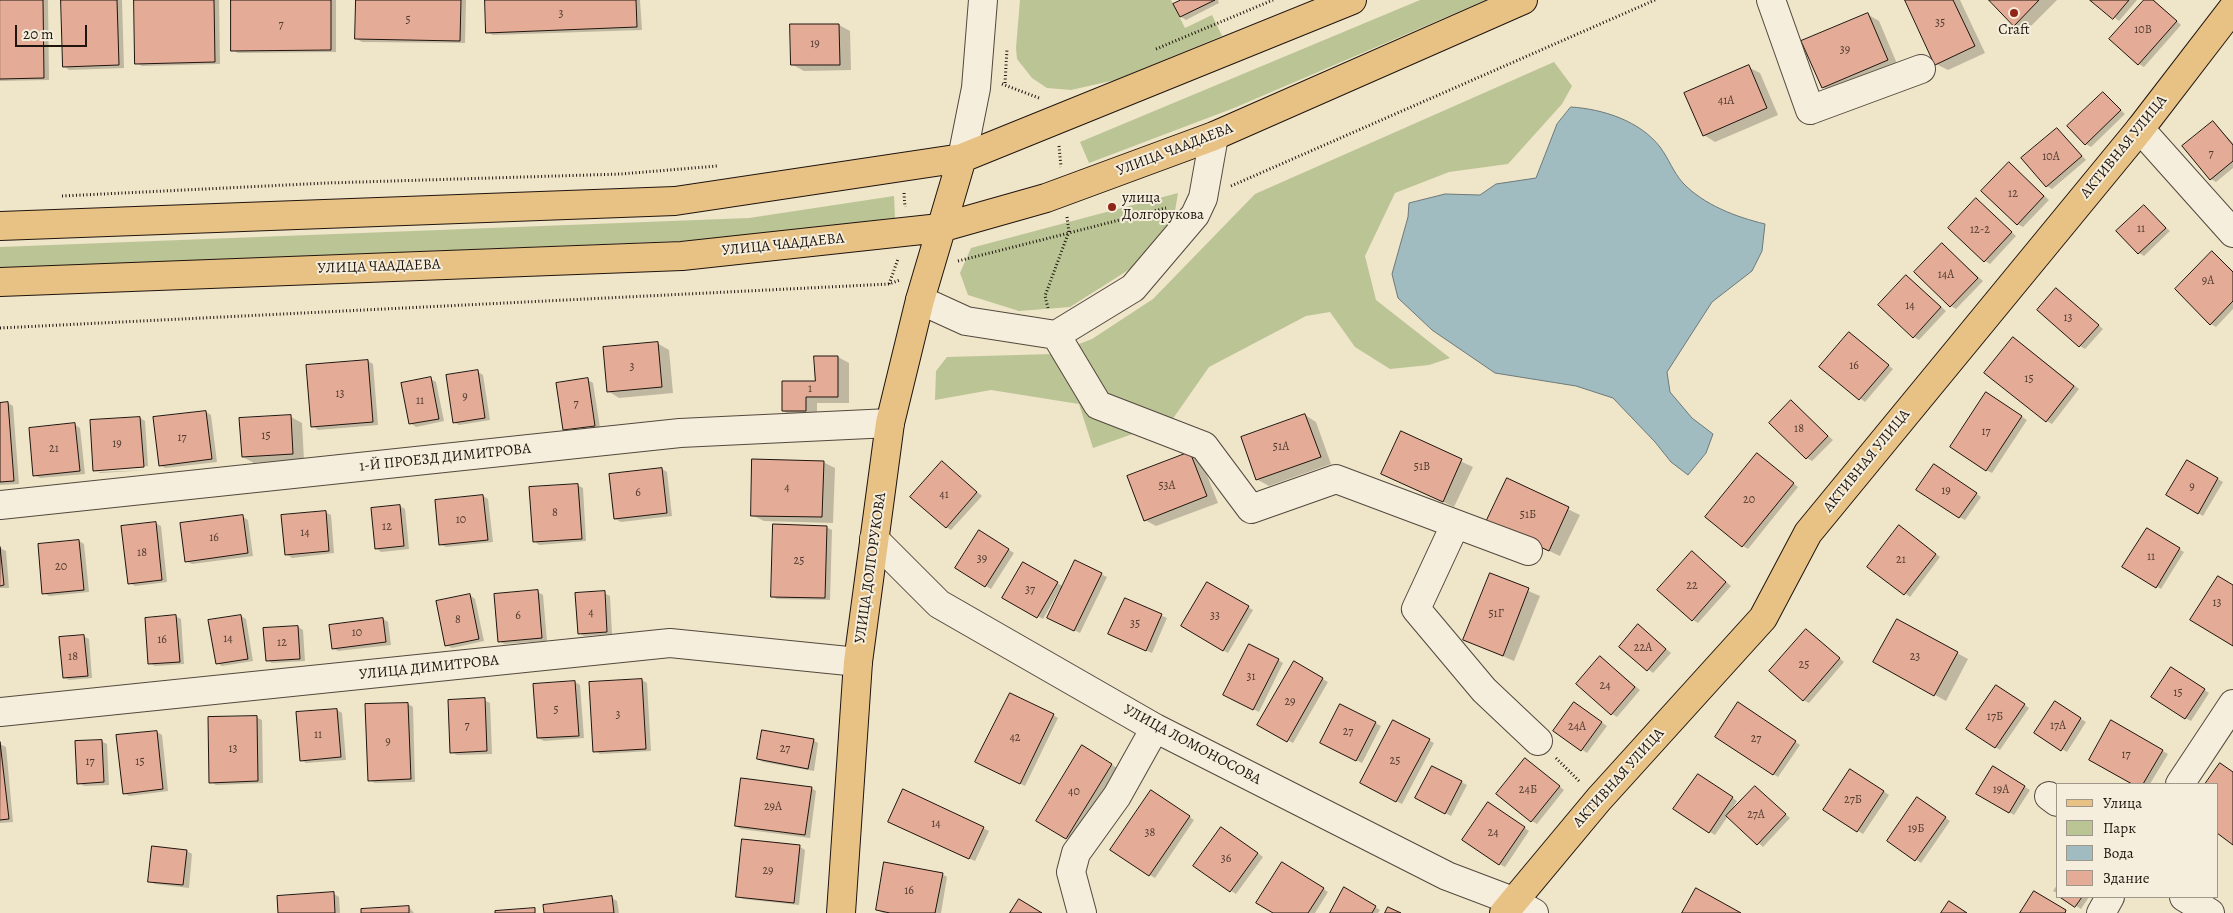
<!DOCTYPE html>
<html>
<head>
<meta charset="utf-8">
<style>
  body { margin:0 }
  #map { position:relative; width:2233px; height:913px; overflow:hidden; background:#efe5c9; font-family:Alegreya,serif }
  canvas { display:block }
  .legend { position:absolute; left:2056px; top:783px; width:162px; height:115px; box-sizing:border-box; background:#f5eedc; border:1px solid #9f978a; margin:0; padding:6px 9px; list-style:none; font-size:15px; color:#1f140e }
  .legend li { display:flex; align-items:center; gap:10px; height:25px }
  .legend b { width:25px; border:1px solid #9f978a }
  .scale { position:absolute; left:15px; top:25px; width:72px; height:22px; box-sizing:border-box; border:2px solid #1f140e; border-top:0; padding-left:6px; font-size:15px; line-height:18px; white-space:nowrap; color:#1f140e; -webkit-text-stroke:4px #f5eedc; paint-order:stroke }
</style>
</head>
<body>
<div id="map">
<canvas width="2233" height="913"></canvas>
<ul class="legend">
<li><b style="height:6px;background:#e8c284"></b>Улица</li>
<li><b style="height:14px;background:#bbc495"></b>Парк</li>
<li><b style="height:14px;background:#a0bcc1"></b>Вода</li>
<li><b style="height:14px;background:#e4ac96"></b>Здание</li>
</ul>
<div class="scale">20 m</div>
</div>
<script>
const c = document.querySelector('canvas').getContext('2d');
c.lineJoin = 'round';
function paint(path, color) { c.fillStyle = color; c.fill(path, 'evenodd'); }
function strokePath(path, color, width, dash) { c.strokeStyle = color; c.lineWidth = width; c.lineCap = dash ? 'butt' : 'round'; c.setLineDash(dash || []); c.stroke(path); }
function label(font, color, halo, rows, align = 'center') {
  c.font = font + ' Alegreya,serif'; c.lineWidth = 4; c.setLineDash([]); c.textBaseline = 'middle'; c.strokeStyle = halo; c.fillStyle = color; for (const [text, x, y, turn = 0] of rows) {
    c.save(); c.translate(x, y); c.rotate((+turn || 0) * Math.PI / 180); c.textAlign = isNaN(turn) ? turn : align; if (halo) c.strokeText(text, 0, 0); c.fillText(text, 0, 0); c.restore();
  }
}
paint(new Path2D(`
  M1020,0H1171L1185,28L1212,15L1222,36L1115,80L1071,90L1047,88L1032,78L1017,59L1016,48Z
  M1420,0H1486L1234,108L1089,163L1080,142Z
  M1554,62L1572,86L1562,104L1508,164L1449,172L1395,193L1365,256L1376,300L1450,358L1429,365L1390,369L1355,347L1330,312L1306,316L1209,367L1172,420L1093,448L1079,404L991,390L935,400L936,371L947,357L1053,354L1092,339L1153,299L1255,194Z
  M1178,193L1174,217L1141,262L1070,307L1019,311L968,295L960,273L971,248Z
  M894,196L895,218L731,239L0,268V247L749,218Z`), '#bbc495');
const water = new Path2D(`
  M1571,107C1603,109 1640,121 1660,147C1669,159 1673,172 1683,183C1704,205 1736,217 1765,224L1762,251L1752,271L1712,302L1667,372L1670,392L1692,418L1713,434L1706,453L1688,475L1671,462L1655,442L1613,398L1576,386L1495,373L1432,330L1398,298L1392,274L1408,217L1409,203L1445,194L1480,195L1496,184L1536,178L1557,124Z`);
paint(water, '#a0bcc1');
strokePath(water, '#6c7979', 1);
paint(new Path2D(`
  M0,0H48L49,80L0,81Z
  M62,0H122L124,68L69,70L64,66Z
  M135,0H219L220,64L142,66L136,63Z
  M232,0H336V52L238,53L233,50Z
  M357,0H466L465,43L362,42L357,39Z
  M486,0H640L642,30L493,35L487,32Z
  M1184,0H1218L1219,3L1186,20L1181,17Z
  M1906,0H1960L1985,53L1948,70L1936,64Z
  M1991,0H2057L2026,31L2014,25Z
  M2092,0H2137L2119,21Z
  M2146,0H2154L2181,25L2144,67L2139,64Z
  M1867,14L1879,21L1898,66L1834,94L1823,87Z
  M839,25L850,31L851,70L804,71L793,65Z
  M1748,67L1760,73L1778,115L1715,142L1704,135Z
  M2103,93L2125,114L2091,147L2086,144Z
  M2213,122L2233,143V168L2216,182L2211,179Z
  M2057,129L2086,160L2052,189L2047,186Z
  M2009,163L2049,200L2023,227L2017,224Z
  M1976,200L2016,236L1990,264L1985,261Z
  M2144,207L2170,231L2144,256L2139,253Z
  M1943,245L1983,281L1956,309L1951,306Z
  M2213,253L2233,271V309L2216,327L2211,324Z
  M1907,277L1946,311L1919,340L1914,337Z
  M2057,289L2103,329L2085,349L2080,346Z
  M1850,333L1893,369L1865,402L1821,367Z
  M2019,342L2079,389L2052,424L2047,421Z
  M657,343L669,350L673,393L619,398L608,391Z
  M816,357H838L849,363V403H817V417H794L783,411L816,383Z
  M368,361L373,364L378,425L318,430L313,426Z
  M478,372L483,375L490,420L459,425L454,422Z
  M431,379L436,382L444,421L416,427L410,423Z
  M588,380L593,383L600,428L570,432L565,429Z
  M1991,397L2027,420L1992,473L1986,470Z
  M1791,402L1833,440L1812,461L1807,458Z
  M8,403L13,406L19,484L0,485V404Z
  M206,412L211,415L217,462L165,468L160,465Z
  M1305,415L1316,422L1331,464L1269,486L1258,480L1242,438Z
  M291,417L302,423L304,460L254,463L243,457Z
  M140,418L145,421L148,466L98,469V472L148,470L100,473L95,470Z
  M75,425L80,428L85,474L40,478L34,475Z
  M1401,433L1473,467L1454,507L1383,473Z
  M1190,453L1201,460L1218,503L1156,526L1145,520Z
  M1762,458L1798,487L1748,549L1743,546Z
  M823,462L835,468L833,523L764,521L752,515Z
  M2188,462L2223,482L2203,516L2168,495Z
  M947,466L982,496L951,530L946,527Z
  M1939,468L1981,497L1965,520L1959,517Z
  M662,469L667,472L672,516L621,522L615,519Z
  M1507,480L1580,515L1560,556L1499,528Z
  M577,485L583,488L586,541L539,545L534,541Z
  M483,496L488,499L493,542L446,547L440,544Z
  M400,506L405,509L409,549L381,552L376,548Z
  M325,512L331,515L334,553L292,558L286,554Z
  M243,517L248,520L253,556L192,564L186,561Z
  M155,523L161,526L167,582L135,586L130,583Z
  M826,527L832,530L830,600L777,599L772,596Z
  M1904,530L1940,557L1910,597L1869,566Z
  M2147,530L2184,552L2161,589L2124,566Z
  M979,532L1014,553L991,589L956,568Z
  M79,541L84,544L89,592L49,596L44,593Z
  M0,548L6,551L9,588H0Z
  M1697,556L1731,586L1698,623L1693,620Z
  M1076,562L1107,577L1080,633L1054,621L1062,590L1060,589L1043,619L1004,597L1023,563L1064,587Z
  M1491,575L1540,596L1514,661L1465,640Z
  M1208,584L1253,610L1228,653L1183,626Z
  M538,592L543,595L547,641L504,644L499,641Z
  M604,593L610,596L612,634L584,636L579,633Z
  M470,595L475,599L484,641L452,648L446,645Z
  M1125,599L1167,618L1152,653L1115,637Z
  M175,616L181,619L184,664L155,666L149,663Z
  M241,616L246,619L253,661L222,666L217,663Z
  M383,619L388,622L391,645L338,651L333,648Z
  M298,627L303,630L305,661L272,663L267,660Z
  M1643,629L1671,653L1653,673L1621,647Z
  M1806,630L1844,662L1809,703L1803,700Z
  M83,636L89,639L92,678L69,680L64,677Z
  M1957,653L1968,659L1946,701L1886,668Z
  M1278,660L1283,663L1259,712L1230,698Z
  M1605,661L1640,690L1617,717L1612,714Z
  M1294,663L1328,682L1293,743L1259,725Z
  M2176,671L2209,693L2191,721L2185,718Z
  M642,680L647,683L651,751L600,754L595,751Z
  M575,682L580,685L584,738L544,741L538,738Z
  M2001,689L2029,708L2000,750L1995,747Z
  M484,700L490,703L492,754L457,755L452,752Z
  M2055,703L2086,722L2067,752L2062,749Z
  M408,704L413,707L415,782L375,783L369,780Z
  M1341,705L1381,726L1362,763L1327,746Z
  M1579,707L1607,726L1587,753L1554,731Z
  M1744,707L1800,745L1778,777L1773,774Z
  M337,710L342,713L346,760L306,763L301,760Z
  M1053,715L1058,718L1025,786L982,765Z
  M256,717L262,720L263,783L216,785L211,782Z
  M1394,722L1434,743L1402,804L1362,783Z
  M2112,722L2168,754L2150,784H2134L2090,759Z
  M157,732L162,735L168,791L129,796L124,793Z
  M813,740L818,743L814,771L763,762L758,759Z
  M101,741L107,744L109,785L84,786L79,783Z
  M0,744L6,747L13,822L0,823Z
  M1082,747L1117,768L1072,841L1038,820Z
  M1530,763L1564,790L1537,824L1532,821Z
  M2220,765L2233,773V843L2217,832V784H2206Z
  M1433,767L1467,785L1451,816L1417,798Z
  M1993,768L2030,790L2014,815L1978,793Z
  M1856,773L1889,795L1863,834L1825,809Z
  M1703,778L1737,801L1730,812L1755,787L1790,818L1763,847L1728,816L1715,835L1710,832Z
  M811,788L816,791L810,838L741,829L736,826Z
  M904,791L989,831L975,861L895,824Z
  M1156,794L1194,820L1155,878L1150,875Z
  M1922,802L1950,821L1921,863L1888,841Z
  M1494,807L1529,831L1505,867L1499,864Z
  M1227,831L1263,857L1236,894L1195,866Z
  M800,847L805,850L799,905L743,899L738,896Z
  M187,851L192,854L189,888L155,884L150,881Z
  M1283,863L1328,892L1315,913H1275Z
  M942,874L947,877L941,913H883L877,910Z
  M2057,885V893L2053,891Z
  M1345,889L1380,910L1378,913H1331Z
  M334,894L339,897L340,913H279Z
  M2062,897H2089L2081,909Z
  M612,898L617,901L619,913H545Z
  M409,907L414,913H362Z`), '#0003');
const building = new Path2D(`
  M0,0H43L44,78L0,79Z
  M61,0H117L119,65L63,67Z
  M134,0H214L215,62L135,64Z
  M231,0H331V50L231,51Z
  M356,0H461L460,41L355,39Z
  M485,0H636L637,27L486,33Z
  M1181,0H1215L1180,17L1173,4Z
  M1905,0H1953L1975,46L1935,65Z
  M1989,0H2039L2014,26Z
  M2090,0H2129L2113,19Z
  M2144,0H2153L2177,21L2138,65L2109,39Z
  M1868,13L1888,60L1822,88L1801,41Z
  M790,24H839L840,65H791Z
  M1749,65L1767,108L1703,136L1684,93Z
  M2103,92L2121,110L2085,145L2067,126Z
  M2213,121L2233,145V161L2210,180L2182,146Z
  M2057,128L2082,156L2046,187L2021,158Z
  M2009,162L2044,196L2017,225L1981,191Z
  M1976,198L2012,232L1984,262L1948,228Z
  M2144,205L2166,228L2138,254L2116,231Z
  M1942,243L1978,278L1950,307L1914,272Z
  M2212,251L2233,272V301L2210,325L2175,289Z
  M1906,275L1941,307L1913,338L1878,305Z
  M2056,288L2099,325L2079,347L2037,310Z
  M1849,332L1889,365L1859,400L1819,367Z
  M2013,337L2074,386L2046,422L1984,373Z
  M658,342L662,387L607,392L603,347Z
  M814,356H838V397H806V411H782V381H815Z
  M368,360L373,422L311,427L306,365Z
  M478,370L485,418L453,423L446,375Z
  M431,377L439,419L409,424L401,383Z
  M588,378L595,426L563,430L556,383Z
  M1986,392L2022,416L1986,471L1950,447Z
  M1791,400L1828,436L1806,459L1769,423Z
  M8,402L14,481L0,482V403Z
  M206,411L212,459L159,466L153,417Z
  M1305,414L1321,457L1256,480L1241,437Z
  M291,415L293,454L242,457L239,418Z
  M140,417L144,467L93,471L90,420Z
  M75,423L80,471L33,476L29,428Z
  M1401,431L1462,459L1443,502L1381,474Z
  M1190,452L1207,496L1144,521L1127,476Z
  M1757,453L1794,483L1742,547L1705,517Z
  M752,459L824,461L822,517L751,516Z
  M2187,460L2218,478L2198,514L2166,495Z
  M942,461L977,492L946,528L910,497Z
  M1934,464L1977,493L1959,518L1916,490Z
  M662,468L667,513L614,519L609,474Z
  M1507,478L1569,507L1549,551L1486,522Z
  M578,484L582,539L533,542L529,487Z
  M483,495L488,540L439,545L435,500Z
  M400,505L404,546L375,549L371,508Z
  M326,511L329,551L285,555L281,515Z
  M243,515L248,553L185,562L180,523Z
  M156,522L162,580L128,584L121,526Z
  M773,524L827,526L825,598L771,597Z
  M1899,525L1936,554L1904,595L1867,567Z
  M2147,528L2180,548L2156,588L2122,567Z
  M979,530L1009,549L985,587L955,568Z
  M79,540L84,590L42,594L38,544Z
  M0,547L4,585L0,586Z
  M1692,551L1726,582L1692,621L1657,590Z
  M1075,560L1102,573L1074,631L1047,618Z
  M1023,562L1058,582L1037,618L1002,598Z
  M1490,573L1529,588L1503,656L1463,640Z
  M2218,576L2233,585V646L2190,620Z
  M1207,582L1249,606L1223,651L1181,626Z
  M538,590L542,638L498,642L494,594Z
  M605,591L607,632L578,634L575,593Z
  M470,594L479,639L445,646L436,601Z
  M1125,598L1162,614L1146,651L1108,634Z
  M176,615L180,662L148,664L145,618Z
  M241,615L248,659L216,664L208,620Z
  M383,618L386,642L332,649L329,625Z
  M1897,619L1958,652L1934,696L1873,662Z
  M1638,624L1666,649L1647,671L1619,647Z
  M298,626L300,659L266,661L263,628Z
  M1806,629L1840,658L1803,701L1769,671Z
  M84,635L88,676L63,678L59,637Z
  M1249,644L1279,659L1253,710L1223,695Z
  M1600,656L1635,687L1611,715L1576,684Z
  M1294,661L1323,678L1287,742L1257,725Z
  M2171,667L2205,689L2185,719L2151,697Z
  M642,679L646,749L593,752L589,682Z
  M575,681L579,736L537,738L533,684Z
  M1996,685L2025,704L1995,748L1966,729Z
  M1010,693L1054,714L1020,784L975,762Z
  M485,698L487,751L450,753L448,700Z
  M2055,701L2081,718L2061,751L2034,733Z
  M1574,702L1602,722L1581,751L1553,731Z
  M1738,702L1796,741L1773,775L1715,737Z
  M408,703L411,779L368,781L365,704Z
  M1340,704L1376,722L1356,761L1320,743Z
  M337,709L341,757L300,761L296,712Z
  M257,716L258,781L209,783L208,717Z
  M1393,720L1430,739L1396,802L1360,783Z
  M2111,720L2163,750L2143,784H2132L2089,760Z
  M762,730L814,739L808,769L757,759Z
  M157,731L163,789L123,794L116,735Z
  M102,740L104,782L77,784L75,741Z
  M0,742L9,819L0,820Z
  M1082,745L1112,764L1066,839L1036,821Z
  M1525,758L1560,786L1531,822L1496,794Z
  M2220,763L2233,772V845L2217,833V784H2205Z
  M1432,766L1462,781L1445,814L1415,798Z
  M1993,766L2025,786L2009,813L1976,794Z
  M1850,769L1884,791L1857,832L1823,810Z
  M1698,774L1733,797L1709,833L1673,809Z
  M741,778L812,787L805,835L735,826Z
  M1755,786L1786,814L1757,845L1726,816Z
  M903,789L984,827L969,859L888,822Z
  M1151,790L1190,816L1149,876L1110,850Z
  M1917,797L1946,817L1915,861L1887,841Z
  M1488,802L1525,827L1499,865L1462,840Z
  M1221,827L1258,853L1230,892L1193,866Z
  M742,839L800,845L794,903L736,897Z
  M152,846L187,850L183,885L148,882Z
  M884,862L943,873L935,913H890L876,910Z
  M1282,862L1324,888L1308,913H1273L1256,903Z
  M1344,887L1376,906L1372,913H1330Z
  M1696,888L1741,913H1682Z
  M2034,891L2066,910L2065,913H2020Z
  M334,892L335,913H278L277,896Z
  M612,896L614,913H544L543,905Z
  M2060,897H2082L2075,907Z
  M1019,899L1042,913H1010Z
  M1949,901L1967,913H1941Z
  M409,906V913H361V909Z
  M1388,907L1401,913H1385Z
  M535,908V913H495V911Z`);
paint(building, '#e4ac96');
strokePath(building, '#1f140e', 1);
const minor = new Path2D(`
  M1771,0L1810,110L1921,69
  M2140,129L2233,233
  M962,158L976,88L983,0
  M920,300L966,321L1056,335L1133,288L1195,215L1203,198L1214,136
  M1056,335L1098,405L1204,446L1251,509L1336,479L1528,551
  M0,505L680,433L890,423
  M1455,525L1416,609L1484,690L1538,741
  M874,539L939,604L1155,728L1447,876L1513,901L1534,913
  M0,712L670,643L858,662
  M2180,784L2233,704
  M2049,796L2057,802
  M2184,897L2210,913
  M1082,913L1071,872L1076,853L1117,796L1155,728
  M2101,913L2110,897`);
const major = new Path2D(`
  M0,226L675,201L962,158L1352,0
  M0,282L682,256L940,228L1046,198L1214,136L1523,0
  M841,913L858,662L890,423L920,300L962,158
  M1504,913L1599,799L1763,618L1808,533L2140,129L2233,8`);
strokePath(minor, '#53483d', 30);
strokePath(major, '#1f140e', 30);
strokePath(new Path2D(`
  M1156,49L1273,0
  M1005,83L1007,49
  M1002,84L1039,98
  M1059,146L1061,167
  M1231,186L1655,0
  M904,193L905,207
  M62,196L327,183L621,174L717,166
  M1067,217L1069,233L1166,208
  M958,261L1069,233
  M889,284L898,259
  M1048,308L1045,296L1068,234
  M0,328L889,284L900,280
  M1556,758L1580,782`), '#1f140e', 3, [1, 2.5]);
strokePath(minor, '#f5eedc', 28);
strokePath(major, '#e8c284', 28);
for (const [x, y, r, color] of [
  [2014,13,5,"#8f2418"],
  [1112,207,5,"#8f2418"]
]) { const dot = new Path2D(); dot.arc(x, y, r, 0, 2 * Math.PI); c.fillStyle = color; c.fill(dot); strokePath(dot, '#f5eedc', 2); }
label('12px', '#503a30', null, [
  ["3",561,14],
  ["5",408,20],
  ["35",1940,23],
  ["7",281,25],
  ["10В",2143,30],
  ["19",815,44],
  ["39",1845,50],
  ["41А",1726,101],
  ["7",2211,154],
  ["10А",2051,157],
  ["12",2013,194],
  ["11",2141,229],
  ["12-2",1980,230],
  ["14А",1946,275],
  ["9А",2208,281],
  ["14",1910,306],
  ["13",2068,318],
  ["16",1854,366],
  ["3",632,367],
  ["15",2029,379],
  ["1",810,389],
  ["13",340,394],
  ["9",465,397],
  ["11",420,401],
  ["7",576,404],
  ["18",1799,429],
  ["17",1986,432],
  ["15",266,436],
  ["17",182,438],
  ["19",117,444],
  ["51А",1281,447],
  ["21",54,449],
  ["51В",1422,467],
  ["53А",1167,486],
  ["9",2192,487],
  ["4",787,488],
  ["19",1946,491],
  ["6",638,493],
  ["41",944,495],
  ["20",1749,500],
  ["8",555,513],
  ["51Б",1528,515],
  ["10",461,520],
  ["12",387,527],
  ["14",305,533],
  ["16",214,538],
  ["18",142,553],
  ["11",2151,557],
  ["39",982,559],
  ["21",1901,560],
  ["25",799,561],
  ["20",61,567],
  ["22",1692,586],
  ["37",1030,590],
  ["13",2217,603],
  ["4",591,613],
  ["51Г",1496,614],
  ["6",518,616],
  ["33",1215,616],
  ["8",458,620],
  ["35",1135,624],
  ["10",357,633],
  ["14",228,639],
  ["16",162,640],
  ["12",282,643],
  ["22А",1643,648],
  ["18",73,657],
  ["23",1915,657],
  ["25",1804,665],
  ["31",1251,677],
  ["24",1605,686],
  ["15",2178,693],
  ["29",1290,702],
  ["5",556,710],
  ["3",618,715],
  ["17Б",1995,717],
  ["7",467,726],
  ["17А",2058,726],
  ["24А",1577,727],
  ["27",1348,732],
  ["11",318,735],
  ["42",1015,738],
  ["27",1756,739],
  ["9",388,742],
  ["13",233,749],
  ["27",785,749],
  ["17",2126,755],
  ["25",1395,761],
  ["17",90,762],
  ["15",140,762],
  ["24Б",1528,790],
  ["19А",2001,790],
  ["40",1074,792],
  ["27Б",1853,800],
  ["29А",773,807],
  ["27А",1756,815],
  ["14",936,824],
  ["19Б",1916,829],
  ["38",1150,833],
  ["24",1493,833],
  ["36",1226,859],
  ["29",768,871],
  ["16",909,891]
]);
label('15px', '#1f140e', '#f5eedc', [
  ["Craft",2014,30],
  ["улица",1122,198,"left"],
  ["Долгорукова",1122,215,"left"]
]);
label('15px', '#1f140e', '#f5eedc', [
  ["АКТИВНАЯ УЛИЦА",2124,147,-51],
  ["УЛИЦА ЧААДАЕВА",1175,150,-21],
  ["УЛИЦА ЧААДАЕВА",783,245,-6],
  ["УЛИЦА ЧААДАЕВА",379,267,-2],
  ["1-Й ПРОЕЗД ДИМИТРОВА",445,458,-6],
  ["АКТИВНАЯ УЛИЦА",1867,461,-51],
  ["УЛИЦА ДОЛГОРУКОВА",871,568,-82],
  ["УЛИЦА ДИМИТРОВА",429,668,-6],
  ["УЛИЦА ЛОМОНОСОВА",1192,745,28],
  ["АКТИВНАЯ УЛИЦА",1619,778,-48]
]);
</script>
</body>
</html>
